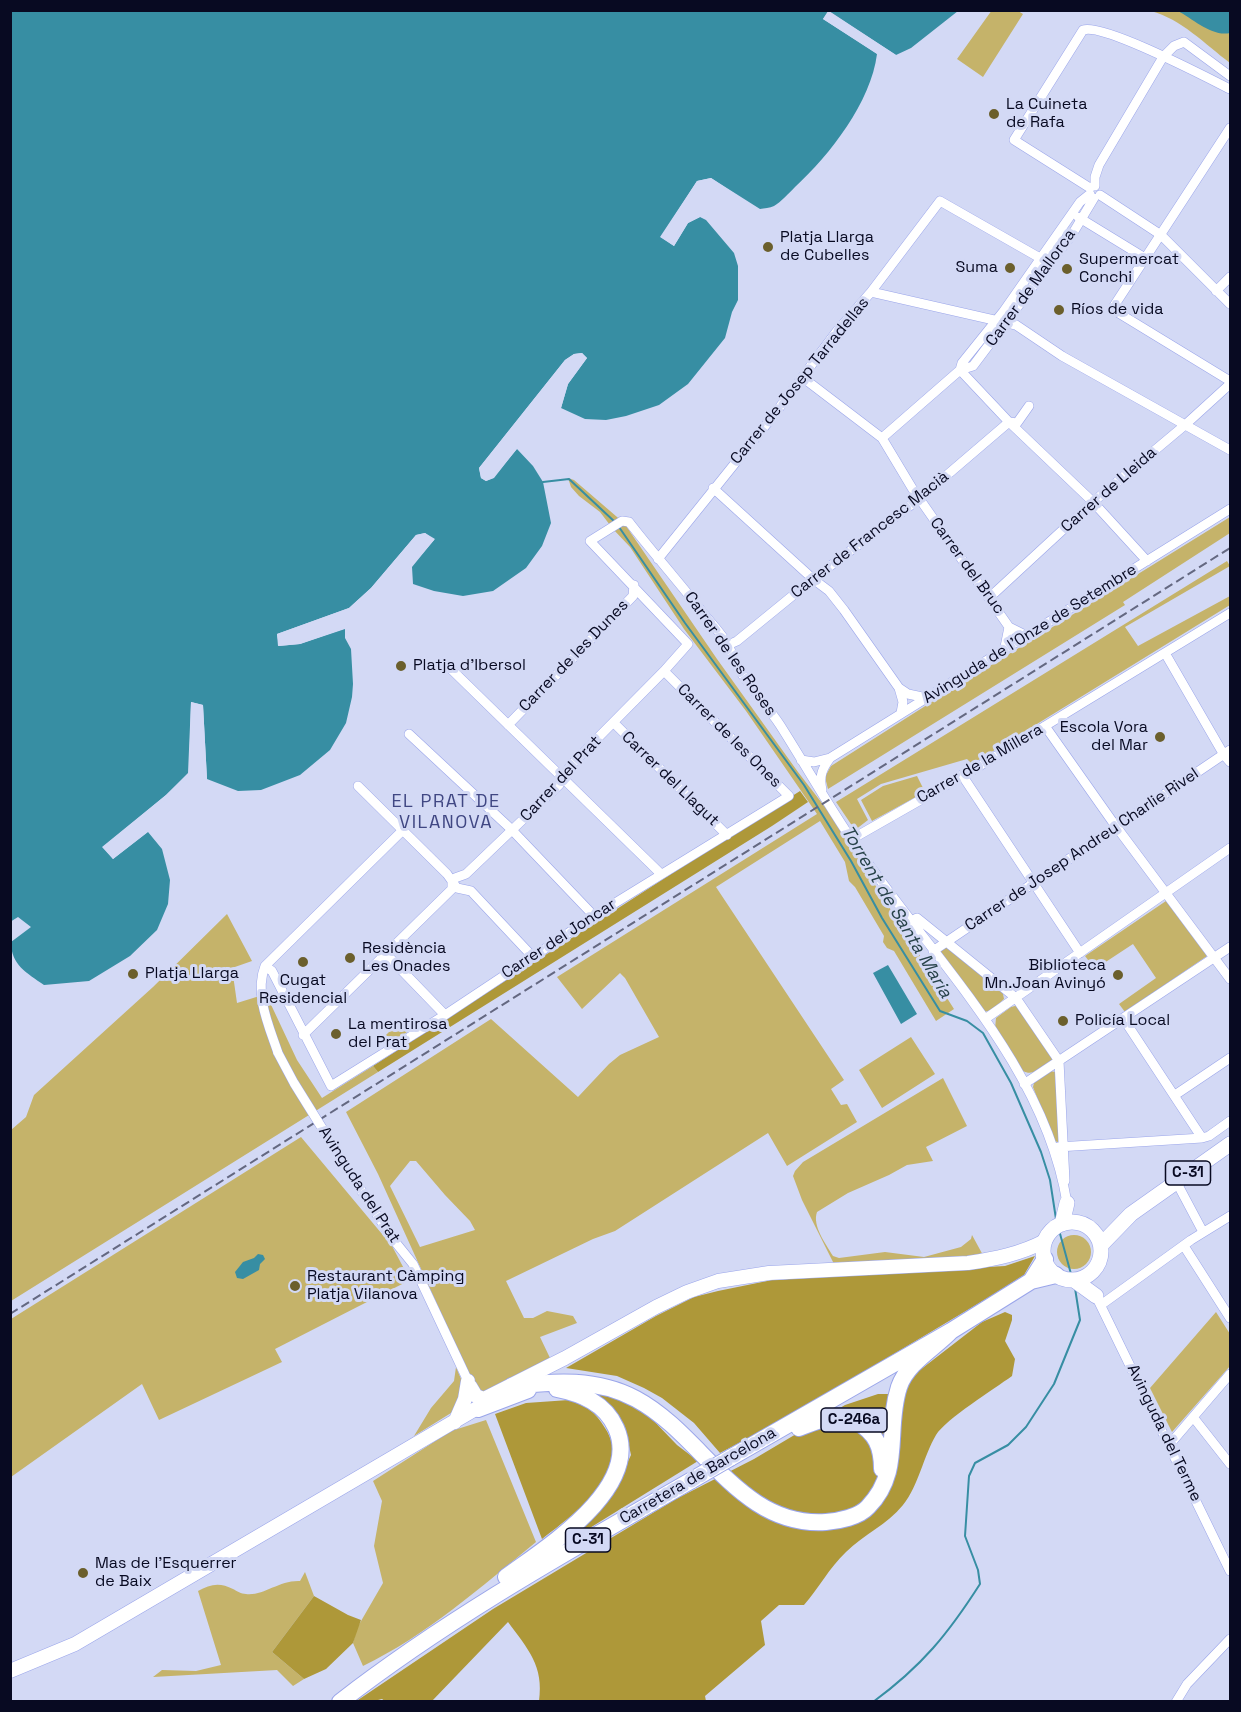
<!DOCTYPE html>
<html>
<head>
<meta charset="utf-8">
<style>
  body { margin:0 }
  #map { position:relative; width:1241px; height:1712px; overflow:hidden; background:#d3d9f5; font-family:"Space Grotesk",sans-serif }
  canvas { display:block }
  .frame { position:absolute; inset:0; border:12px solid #080a22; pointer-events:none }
</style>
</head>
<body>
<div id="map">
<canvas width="1241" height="1712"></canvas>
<div class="frame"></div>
</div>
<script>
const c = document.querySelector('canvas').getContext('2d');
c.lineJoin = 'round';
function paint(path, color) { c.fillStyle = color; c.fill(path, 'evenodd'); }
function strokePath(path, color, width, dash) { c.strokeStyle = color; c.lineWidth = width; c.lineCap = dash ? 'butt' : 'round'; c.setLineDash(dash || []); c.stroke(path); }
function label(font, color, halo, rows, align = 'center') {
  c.font = font + ' "Space Grotesk",sans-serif'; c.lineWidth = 6; c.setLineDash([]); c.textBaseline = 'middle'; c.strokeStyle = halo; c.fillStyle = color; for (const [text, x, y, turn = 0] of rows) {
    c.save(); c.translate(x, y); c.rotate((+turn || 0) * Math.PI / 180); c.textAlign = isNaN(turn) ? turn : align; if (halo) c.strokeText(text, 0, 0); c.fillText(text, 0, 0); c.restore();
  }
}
paint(new Path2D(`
  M992,10L1018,11L1023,14L983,77L957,59Z
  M1151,11H1230V63C1205,44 1181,19 1151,11Z
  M568,478L574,480L624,523L717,659L798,772L828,811L954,1009L936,1021L894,951L887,948L883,942L884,936L855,887L849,881L845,862L820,821L716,887L844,1080L831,1089L841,1105L847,1104L857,1122L787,1166L768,1133L615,1231L593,1239L506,1281L524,1318H533L547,1311L573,1316L577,1323L540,1337L550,1358L481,1396L475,1388L378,1174L346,1112L491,1019L578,1097L609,1064L620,1055L659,1037L625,978L620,973L582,1009L557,977L817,814L746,711L684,629L630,547L613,529L600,512L579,496L571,487ZM410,1161H416L445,1195L470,1221L475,1230L420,1247L390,1186Z
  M1230,517V533L1123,602L1125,605L828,789L825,777L831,766L930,703Z
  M1227,561L1230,566L1125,627L1138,646L1230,596V605L972,764L967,759L881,784L857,799L868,820L855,830L836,802Z
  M917,776L925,792L872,821L861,800L883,786Z
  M1166,901L1207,956L1125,1012L1119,1004L1156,978L1133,944L1095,969L1085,956Z
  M227,914L252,961L232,968L237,1003L266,994L297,1060L322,1098L373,1066L378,1072L11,1301V1130L26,1117L34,1095L153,987Z
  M948,946L1002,989L1004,999L992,1010L984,1012L940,955L941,950Z
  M1015,1006L1020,1007L1054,1059C1044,1066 1034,1077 1023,1071L995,1029L996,1018L1011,1007Z
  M399,1022L407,1032L388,1045L382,1039Z
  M911,1037L935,1074L882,1108L859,1070Z
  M1050,1071L1055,1072L1061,1140L1058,1142L1054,1141L1033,1087L1034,1083Z
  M943,1078L967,1126L926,1147L933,1161L907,1165L889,1175L848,1193L817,1212C812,1226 826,1244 833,1256L839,1258L885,1252L924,1257L961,1247L971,1239L972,1235L984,1257L834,1264L802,1200L793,1176L795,1171L803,1162Z
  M301,1137L392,1246L410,1280L275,1349L282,1362L159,1420L142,1384L11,1477V1319Z
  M1057 1252a17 17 0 1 1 34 0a17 17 0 1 1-34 0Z
  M1216,1312L1230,1334V1366L1172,1432L1150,1388Z
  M456,1367L464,1386L459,1408L414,1436L431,1408L454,1381Z
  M486,1420L536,1542C481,1587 427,1635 363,1666L353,1643L357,1628L383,1583L374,1546L382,1501L373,1481L451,1431Z
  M305,1572L314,1596L272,1652L304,1679L293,1686L277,1670L153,1677L162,1670L196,1671L221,1665L198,1591C210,1584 220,1582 233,1589C237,1591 241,1594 246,1594C264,1596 279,1580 300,1581Z`), '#c5b36a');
paint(new Path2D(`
  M800,791L808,802L772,826L378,1072L373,1066Z
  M1035,1256L1024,1275L991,1296L790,1416L720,1453L694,1423L662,1398L644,1388L617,1376L566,1368L656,1316L694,1297L718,1291L772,1280L1005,1266Z
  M1005,1312L1012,1315V1320L1005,1341L1015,1359L1012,1376C994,1389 946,1419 936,1435C923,1457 919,1485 903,1505C887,1525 864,1534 846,1552C829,1568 819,1588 804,1605H779L761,1621L765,1645L705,1696L706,1701H539C544,1666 528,1649 508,1622L432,1701L386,1702L382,1699L374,1701L355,1702L493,1609L676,1499L754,1459L845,1405L878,1394H889L982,1322Z
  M585,1389L619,1398L651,1418L677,1445L698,1461L572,1539L620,1478L631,1455L625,1427L611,1406Z
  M569,1400C587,1407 595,1411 605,1428C634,1472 573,1515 542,1539L495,1414L526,1403Z
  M314,1596L348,1615L361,1620L353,1643L326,1669L304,1679L272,1652Z`), '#ae9839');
paint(new Path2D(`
  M11,11H958L911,48L896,55L828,11L823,19L877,54C871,102 830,155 795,187C789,193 781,202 774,206C770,208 764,208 760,209L711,178L697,181L661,237L674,246L688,223L700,217L706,220L734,253L738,266V300L732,312L725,338L688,384L659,405L626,416L606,420L585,419L561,408L568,384L587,358L582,353L574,354L565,360L479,468L481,478L486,481L493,478L517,449L533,466L543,482L551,523L542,546L526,568L493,591L463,596L434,591L413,584L412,567L434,540L425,533L416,535L371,588L349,608L277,634L279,646L300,644L345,629V638L351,649L353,684L352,697L346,723L330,750L300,775L261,790L238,791L207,779L203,705L191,702L189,773L166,795L103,847L113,859L148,832L162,849L170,880L168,904L157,930L130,956L89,981L44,985C27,973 11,965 11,942L31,927L18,917L10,922Z
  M1178,11H1230V33C1212,37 1193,19 1178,11Z
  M888,965L917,1014L901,1024L873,973Z
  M258,1254L263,1255L265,1259L260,1264L259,1270L243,1279L237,1278L235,1272L243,1262L254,1258Z`), '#378ea3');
paint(new Path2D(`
  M829,11L896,55L898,57H894L829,15L827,18L878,51L879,55L823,19Z
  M711,178L762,212H759L710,181L699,183L665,236L673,242L686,221L701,214L700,217L688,223L674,246L660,237L697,181Z
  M582,353L587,358L568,384L561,408H558L565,383L583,359L581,356L567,362L482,469L483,476L487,478L492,476L515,447L519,446L494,478L486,481L481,478L479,468L565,360L574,354Z
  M425,533L435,539L409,569V566L415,556L430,540L425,536L418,538L373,590L350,610L280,636L281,643L299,641L346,626L343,629L300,644L278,646L277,634L349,608L371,588L416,535Z
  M191,702L203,705L207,779L204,780L200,707L194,706L191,774L168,798L107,847L114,855L147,830H150L113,859L102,847L166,795L188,773Z`), '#d3d9f5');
strokePath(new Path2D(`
  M543,482L569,479L616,523
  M619,527L685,623L804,785L851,861L882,918L940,1011L967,1021L983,1033L1011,1083L1041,1152L1050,1180L1056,1219
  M1059,1230L1071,1274
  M873,1702C922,1666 948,1634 980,1584L978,1570L965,1536L969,1476L975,1463L1008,1445L1026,1427L1054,1384L1080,1320L1075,1288`), '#378ea3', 2);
const street = new Path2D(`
  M1230,128L1112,309L1230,381
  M1095,186V177L1099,165L1163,57L1174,46L1184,42L1230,76
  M1090,188L1014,140L1083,30C1103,23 1206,77 1230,89
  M1100,195L1161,235L1230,304
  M1078,217L1145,258
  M1216,291L1230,277
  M871,292L1016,325L1062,356L1230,450
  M960,370L1009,422L1093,502L1147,561
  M960,370L962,363L1003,312L1080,202L1090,194
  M802,377L882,438L912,488L1009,627L1027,636
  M882,438L960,370L973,366L1073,233L1094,198
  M713,488L813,579L829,591L844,610L899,688L903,702L901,713
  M658,559L773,416L837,331L871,292L940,201L1040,258
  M989,598L1093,502L1185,425L1230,384
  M728,645L737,641L813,579L919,499L1009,422L1017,423L1029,406
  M1004,652L1009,627
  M1165,653L1224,755L1230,762
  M452,670L661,874
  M899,688L908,694L927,698
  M614,723L727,835
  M508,725L633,596L634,585
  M1045,726L1112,821L1230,979
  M409,734L511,829L594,916
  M801,760L814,762L830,758
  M962,775L1080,953
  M358,786L447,874L457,888L471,891L532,956
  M822,790C819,776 822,769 830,758L1230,509
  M852,839L973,770L1230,613
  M452,881L455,878L466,874L559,785L570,766L664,671L688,644L590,541L622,521L629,522C653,553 679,582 703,613C711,623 722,634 728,645C732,652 733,660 737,666C749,687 767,705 780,725C808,769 834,816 865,859C940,966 1045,1068 1067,1203
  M911,921L917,918L1016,998L1059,1061L1065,1181
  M933,951L1230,750
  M387,955L445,1015
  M265,966L272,971L331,1086L445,1015L594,916L789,796L664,671
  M1123,1018L1202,1138
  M985,1019L1230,848
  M303,1035L452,889V881
  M278,1053C269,1026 254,994 265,966L403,830
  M1024,1084L1230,947
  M1175,1095L1230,1058
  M1058,1147L1202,1138L1209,1136L1230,1121
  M350,1173L392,1238L413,1264L468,1381
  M1178,1185L1203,1232
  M1184,1246L1230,1318
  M1096,1296L1230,1571
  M1100,1302H1105L1191,1240L1230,1216
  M1193,1417L1230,1464
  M1170,1444L1230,1374
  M1176,1702L1187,1684L1230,1639`);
const secondary = new Path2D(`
  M470,1386L476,1396L484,1399L565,1358L656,1307L687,1292L718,1281L769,1273L968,1263C995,1259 1020,1254 1045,1241
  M455,1422L465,1399L468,1381
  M10,1671L75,1644L484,1404`);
const primary = new Path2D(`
  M1043 1251a29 29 0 1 1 58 0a29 29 0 1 1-58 0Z
  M1062,1224L1067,1203
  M1101,1245L1131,1214L1230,1144
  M1074,1280L1096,1296`);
const highway = new Path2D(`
  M1031,1281L1045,1259
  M512,1386C555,1381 597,1378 636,1399C703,1435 740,1528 826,1522C839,1521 859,1517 868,1507C903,1471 885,1430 899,1387C907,1363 935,1348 951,1331
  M478,1409L528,1390
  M799,1428C813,1422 833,1414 849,1417C849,1417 857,1422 857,1422C876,1433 882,1447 882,1469
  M730,1458L951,1331L1031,1281L1056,1275
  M506,1577C545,1548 643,1488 616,1428C605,1403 582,1394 557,1389
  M340,1702C451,1616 572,1549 692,1480`);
strokePath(street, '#9aa5ea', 10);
strokePath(secondary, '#9aa5ea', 15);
strokePath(primary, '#9aa5ea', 16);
strokePath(highway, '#9aa5ea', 18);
strokePath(street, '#fff', 9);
strokePath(secondary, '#fff', 14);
strokePath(primary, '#fff', 15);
strokePath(highway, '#fff', 16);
strokePath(new Path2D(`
  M10,1314L1230,548`), '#646881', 2, [9, 4.5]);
const streetBridge = new Path2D(`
  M278,1053L294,1083L350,1173`);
const highwayBridge = new Path2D(`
  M692,1480L730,1458`);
strokePath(streetBridge, '#9aa5ea', 10, []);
strokePath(highwayBridge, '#9aa5ea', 18, []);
strokePath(streetBridge, '#fff', 9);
strokePath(highwayBridge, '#fff', 16);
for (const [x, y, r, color] of [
  [994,114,6,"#6b5f2c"],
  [768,247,6,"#6b5f2c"],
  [1010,268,6,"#6b5f2c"],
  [1067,269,6,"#6b5f2c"],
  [1059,310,6,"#6b5f2c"],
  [401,666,6,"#6b5f2c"],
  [1160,737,6,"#6b5f2c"],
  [350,958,6,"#6b5f2c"],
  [303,962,6,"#6b5f2c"],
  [133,974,6,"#6b5f2c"],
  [1118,975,6,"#6b5f2c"],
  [1063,1021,6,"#6b5f2c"],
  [336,1034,6,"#6b5f2c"],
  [295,1286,6,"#6b5f2c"],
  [83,1573,6,"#6b5f2c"]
]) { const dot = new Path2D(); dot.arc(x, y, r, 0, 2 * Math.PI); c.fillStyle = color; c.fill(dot); strokePath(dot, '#d3d9f5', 2); }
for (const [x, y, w] of [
  [1188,1173,45],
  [854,1420,66],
  [588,1540,45]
]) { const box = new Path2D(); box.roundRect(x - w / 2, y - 12, w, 24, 4.5); c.fillStyle = '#d3d9f5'; c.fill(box); strokePath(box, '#080a22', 1.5); }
label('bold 15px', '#080a22', null, [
  ["C-31",1188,1173],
  ["C-246a",854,1420],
  ["C-31",588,1540]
]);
label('16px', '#080a22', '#d3d9f5', [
  ["La Cuineta",1006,105],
  ["de Rafa",1006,123],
  ["Platja Llarga",780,238],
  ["de Cubelles",780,256],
  ["Supermercat",1079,260],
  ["Conchi",1079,278],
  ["Suma",998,268,"right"],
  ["Ríos de vida",1071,310],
  ["Platja d'Ibersol",413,666],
  ["Escola Vora",1148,728,"right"],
  ["del Mar",1148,746,"right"],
  ["Residència",362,949],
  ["Les Onades",362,967],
  ["Biblioteca",1106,966,"right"],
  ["Mn.Joan Avinyó",1106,984,"right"],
  ["Platja Llarga",145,974],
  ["Cugat",303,981,"center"],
  ["Residencial",303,999,"center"],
  ["Policía Local",1075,1021],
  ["La mentirosa",348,1025],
  ["del Prat",348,1043],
  ["Restaurant Càmping",307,1277],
  ["Platja Vilanova",307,1295],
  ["Mas de l'Esquerrer",95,1564],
  ["de Baix",95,1582]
], 'left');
label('16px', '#080a22', '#d3d9f5', [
  ["Carrer de Mallorca",1031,288,-54],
  ["Carrer de Josep Tarradellas",800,381,-51],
  ["Carrer de Lleida",1109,490,-41],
  ["Carrer de Francesc Macià",870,535,-38],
  ["Carrer del Bruc",967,566,54],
  ["Avinguda de l'Onze de Setembre",1030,634,-32],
  ["Carrer de les Roses",730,654,55],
  ["Carrer de les Dunes",574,656,-46],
  ["Carrer de les Ones",729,736,45],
  ["Carrer de la Millera",980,764,-30],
  ["Carrer del Prat",561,779,-47],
  ["Carrer del Llagut",670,779,44],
  ["Carrer de Josep Andreu Charlie Rivel",1082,850,-34],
  ["Carrer del Joncar",559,939,-33],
  ["Avinguda del Prat",359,1185,57],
  ["Avinguda del Terme",1164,1433,64],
  ["Carretera de Barcelona",698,1476,-30]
]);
c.letterSpacing = '1.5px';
label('18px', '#404783', '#d3d9f5', [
  ["EL PRAT DE",446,802],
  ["VILANOVA",446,823]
]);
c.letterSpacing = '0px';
label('italic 18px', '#274249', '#d3d9f5', [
  ["Torrent de Santa Maria",896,912,59]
]);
</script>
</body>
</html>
